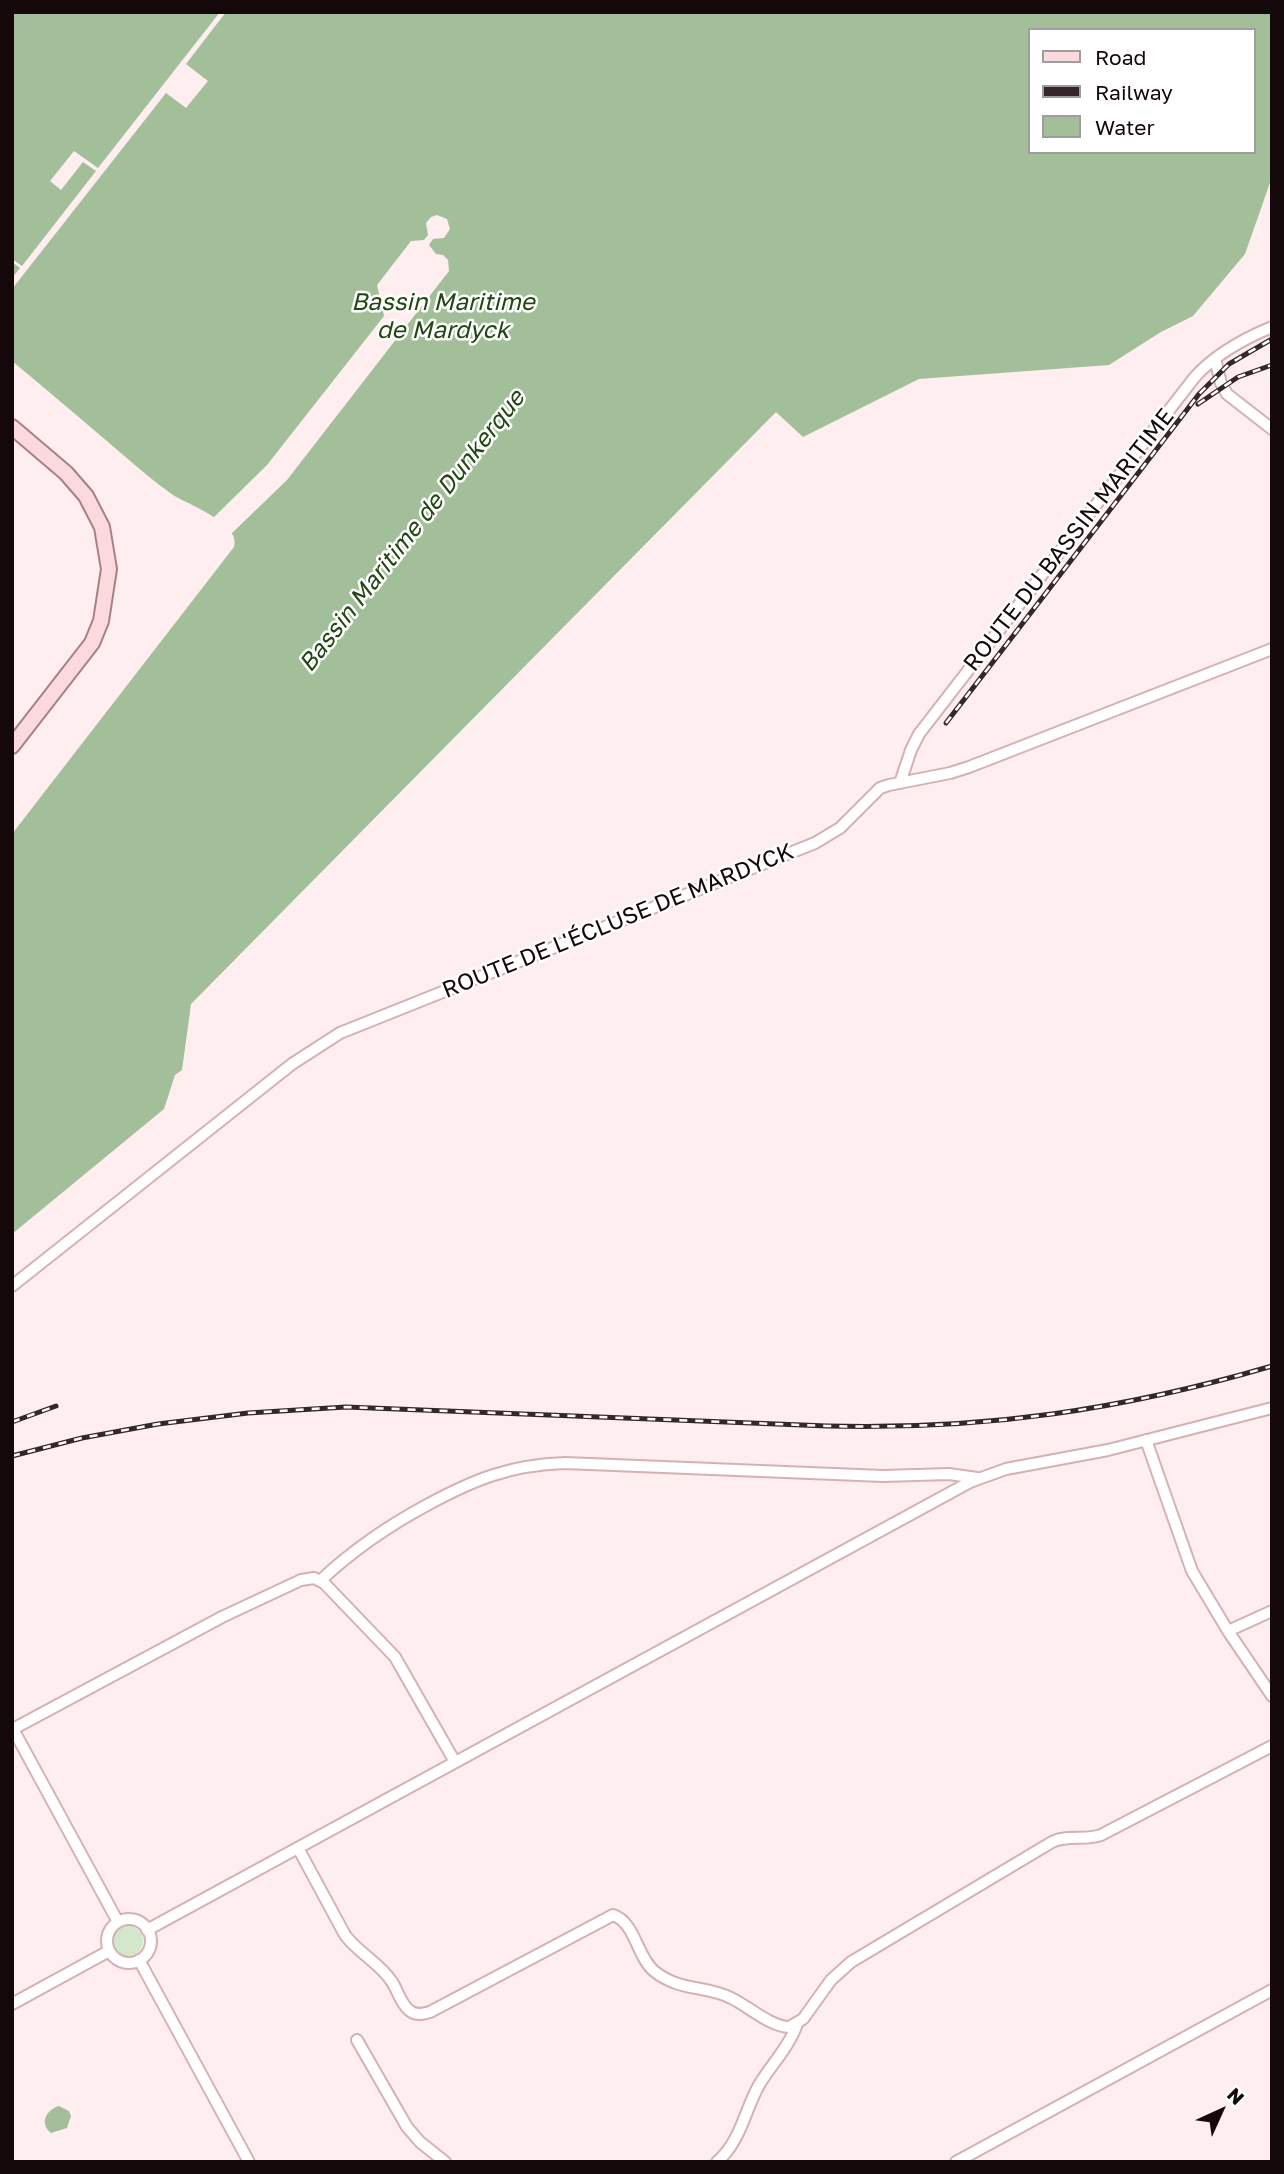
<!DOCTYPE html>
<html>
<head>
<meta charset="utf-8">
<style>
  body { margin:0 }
  #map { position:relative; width:1284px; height:2174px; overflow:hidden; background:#feeeef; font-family:"Golos Text",sans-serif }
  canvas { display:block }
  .frame { position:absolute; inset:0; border:14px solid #15080a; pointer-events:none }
  .legend { position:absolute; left:1028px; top:28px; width:228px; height:126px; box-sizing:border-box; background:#fff; border:2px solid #a19c9d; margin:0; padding:9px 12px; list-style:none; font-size:21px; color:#15080a }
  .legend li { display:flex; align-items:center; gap:14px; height:35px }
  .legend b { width:35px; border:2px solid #a19c9d }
  .north { position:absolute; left:1186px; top:2076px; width:70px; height:70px; -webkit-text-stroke:5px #fff; paint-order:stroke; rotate:45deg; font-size:19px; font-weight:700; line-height:28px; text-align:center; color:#15080a }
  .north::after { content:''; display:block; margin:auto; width:24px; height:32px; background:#15080a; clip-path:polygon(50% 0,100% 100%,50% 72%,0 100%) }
</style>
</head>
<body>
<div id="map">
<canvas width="1284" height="2174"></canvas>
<div class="frame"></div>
<ul class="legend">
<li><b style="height:9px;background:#fbdadd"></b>Road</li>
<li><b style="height:9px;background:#352729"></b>Railway</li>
<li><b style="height:19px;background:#a3bf99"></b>Water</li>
</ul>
<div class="north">N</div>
</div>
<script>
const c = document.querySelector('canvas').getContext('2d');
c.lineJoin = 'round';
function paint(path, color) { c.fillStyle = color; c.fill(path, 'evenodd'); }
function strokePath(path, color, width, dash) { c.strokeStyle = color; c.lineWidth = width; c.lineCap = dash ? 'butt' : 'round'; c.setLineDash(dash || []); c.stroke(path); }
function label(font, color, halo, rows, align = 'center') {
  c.font = font + ' "Golos Text",sans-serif'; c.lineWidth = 5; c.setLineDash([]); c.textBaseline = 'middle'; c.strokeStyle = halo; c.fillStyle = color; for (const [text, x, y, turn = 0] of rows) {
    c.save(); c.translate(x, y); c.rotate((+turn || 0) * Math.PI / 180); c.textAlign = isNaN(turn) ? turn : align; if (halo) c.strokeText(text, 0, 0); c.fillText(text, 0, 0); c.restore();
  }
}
paint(new Path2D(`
  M113 1941a15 15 0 1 1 30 0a15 15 0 1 1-30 0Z`), '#d3e7cb');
paint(new Path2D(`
  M12,12H1272V177L1245,254L1193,316L1161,332L1109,365L919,379L803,437L776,412L191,1004L182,1070L175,1075L164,1109L12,1234V834L234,547C242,524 189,505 173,495C153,481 134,464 115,448C81,419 47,390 12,361ZM1030,30H1254V152H1030Z
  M59,2106L69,2111L71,2116L67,2128L51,2133C39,2123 46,2110 59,2106Z`), '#a3bf99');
paint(new Path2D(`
  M220,12H226L186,64L208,81L186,108L166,93L12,289V278L20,268L12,262V259L22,266L96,171L83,162L61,190L50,181L74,151L98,168Z
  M437,215L447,219L450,229L444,238L433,239L429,245L436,254L443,255L448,260L449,271L287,480L230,535L212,519L267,465L384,316L377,285L411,241L424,240L428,235L426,223L431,217Z`), '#feeeef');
const minor = new Path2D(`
  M1215,359L1221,383L1227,394L1272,429
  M900,783L911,750L919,734L1194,378C1215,354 1243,339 1272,327
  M12,1286L292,1064L340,1033L815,843L840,828L880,788L889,785L950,773L969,767L1272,649
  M1146,1440L1192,1571L1228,1631L1272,1696
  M321,1580C353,1550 388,1526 427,1505C475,1479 510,1465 565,1463L883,1476L949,1474L977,1478
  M1228,1631L1272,1611
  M298,1848L345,1935C358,1953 380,1963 392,1982C398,1991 401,2004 409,2010C415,2016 423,2014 430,2012L613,1915C635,1922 637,1957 654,1971C680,1992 706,1985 731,1998C748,2006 771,2027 789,2027L803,2019L831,1980L851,1962L1052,1842C1068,1834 1085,1841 1101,1835L1272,1746
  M107 1941a22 22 0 1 1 44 0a22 22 0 1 1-44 0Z
  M118,1922L13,1729L222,1617L301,1580L314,1578L324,1583L395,1657L455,1762
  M147,1930L970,1482L1006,1469L1108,1450L1272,1408
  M139,1960L249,2162
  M12,2004L109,1951
  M357,2040L407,2127L420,2142L445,2162
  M717,2162C741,2141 744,2112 759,2085C771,2065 789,2047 797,2024
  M956,2162L1272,1990`);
const major = new Path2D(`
  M12,427L66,473L86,496L102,527L109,569L101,621L92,643L12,746`);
strokePath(minor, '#d6b1b3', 14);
strokePath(major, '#a98184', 18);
strokePath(minor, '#fff', 10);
strokePath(major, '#fbdadd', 14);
const rail = new Path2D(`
  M1198,404L1238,377L1272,365
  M946,723L1199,394L1229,364L1272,339
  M12,1422L56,1406
  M12,1456L82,1438L158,1424L248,1413L346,1407L827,1426C984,1430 1122,1410 1272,1366`);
strokePath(rail, '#352729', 5);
strokePath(rail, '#fff', 2.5, [8]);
label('23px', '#15080a', '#fff', [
  ["ROUTE DU BASSIN MARITIME",1069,540,-52],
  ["ROUTE DE L'ÉCLUSE DE MARDYCK",618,921,-22]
]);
label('italic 24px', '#224611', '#fff', [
  ["Bassin Maritime",443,302],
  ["de Mardyck",443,330],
  ["Bassin Maritime de Dunkerque",412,531,-52]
]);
</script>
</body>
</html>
